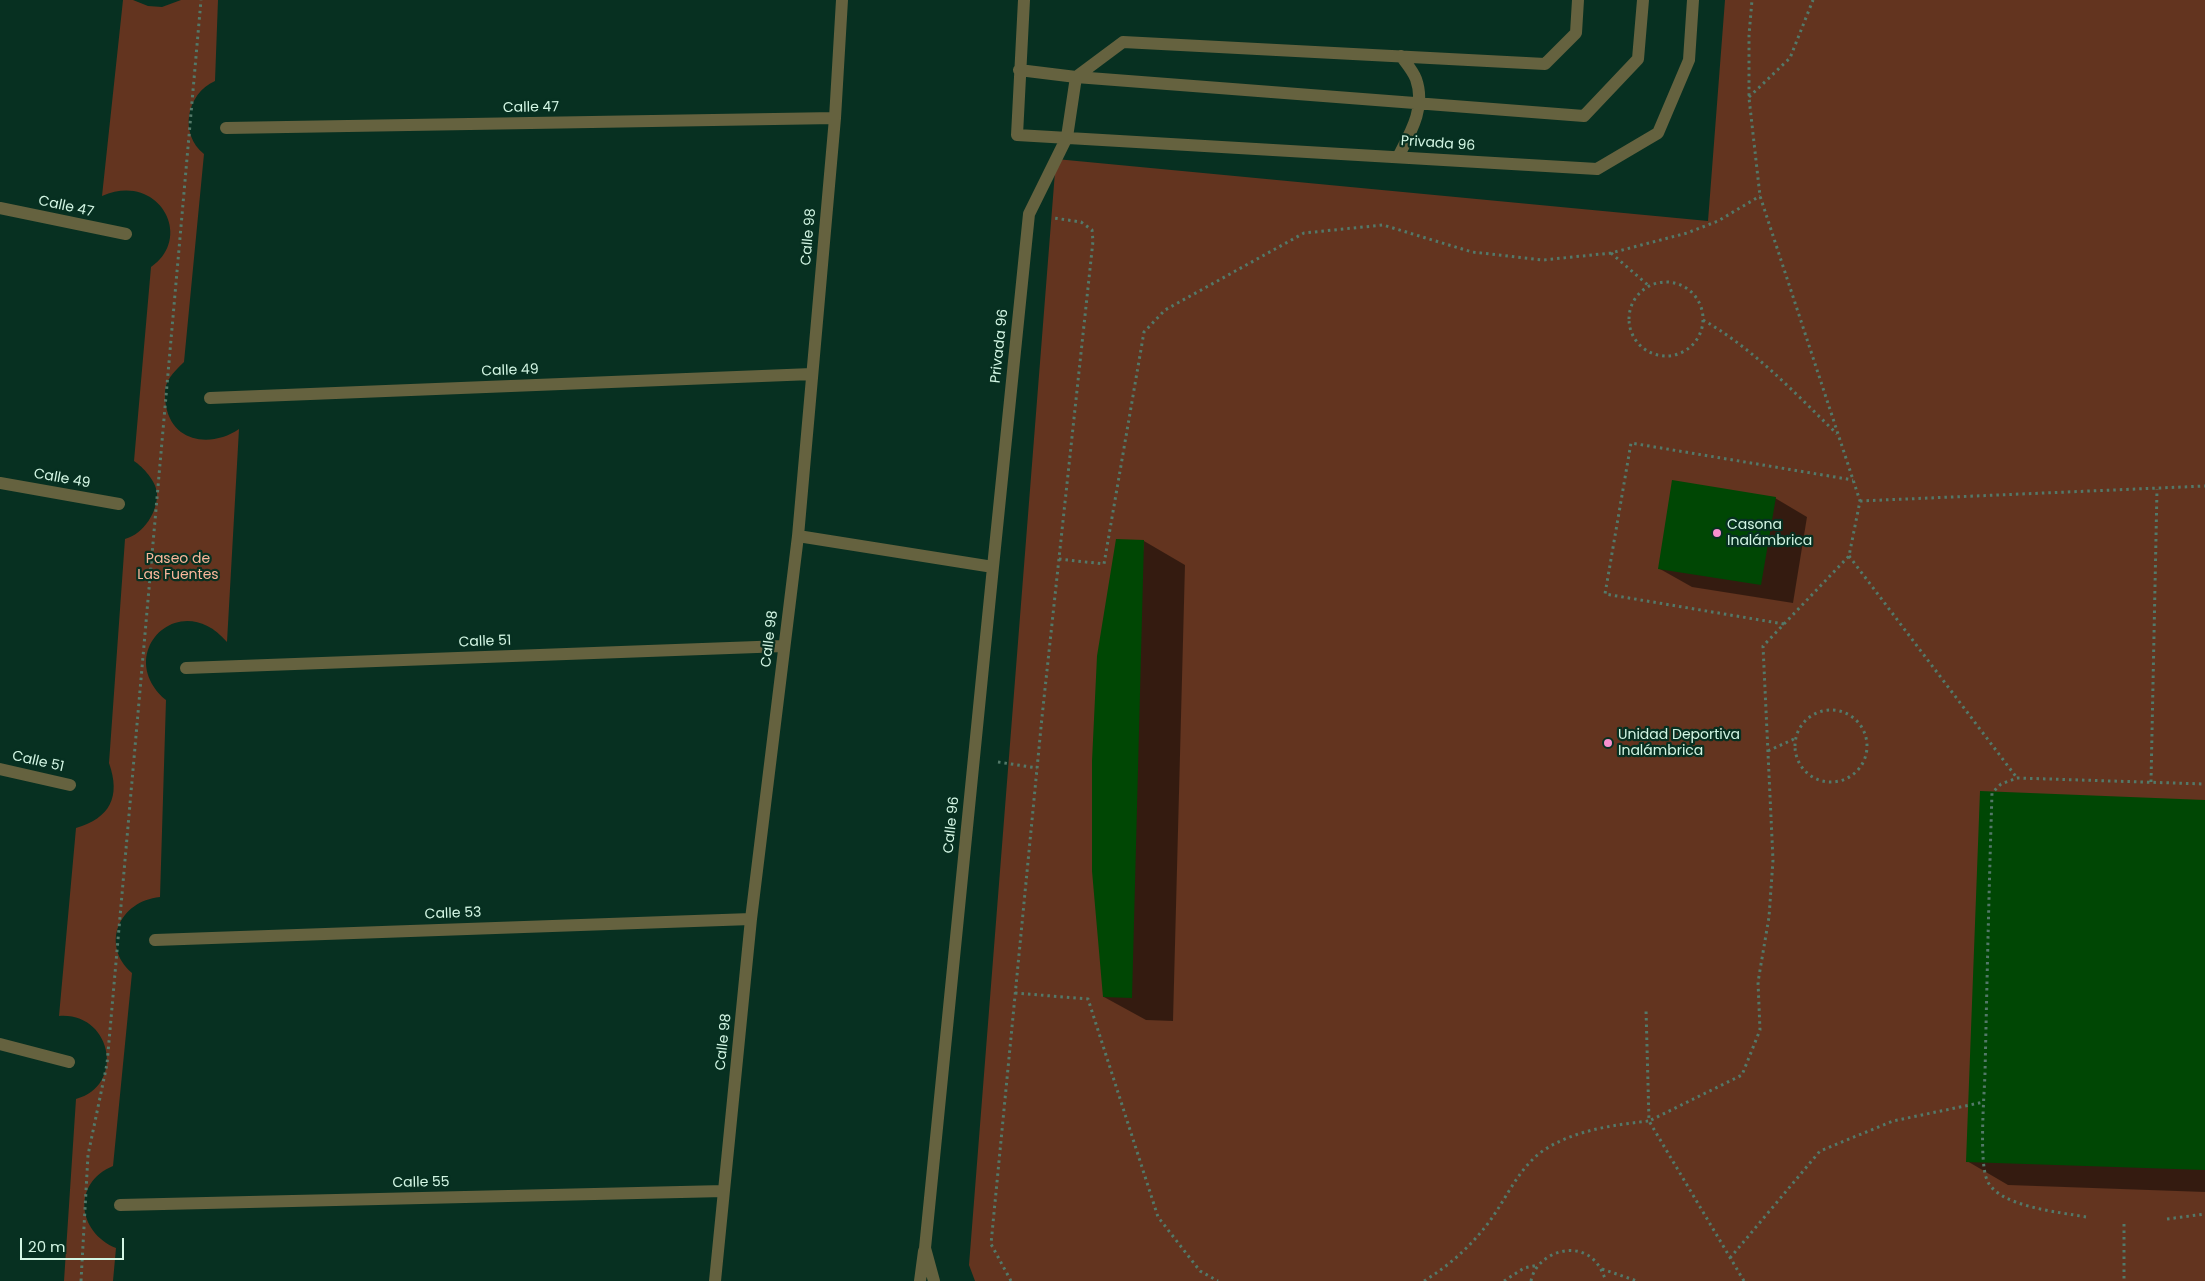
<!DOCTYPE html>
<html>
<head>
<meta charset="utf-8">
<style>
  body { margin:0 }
  #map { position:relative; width:2205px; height:1281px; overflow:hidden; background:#073021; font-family:Poppins,sans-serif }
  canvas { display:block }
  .scale { position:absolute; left:20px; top:1238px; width:104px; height:22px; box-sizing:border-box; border:2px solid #d3f6e4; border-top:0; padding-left:6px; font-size:15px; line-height:18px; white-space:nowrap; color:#d3f6e4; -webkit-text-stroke:4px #073021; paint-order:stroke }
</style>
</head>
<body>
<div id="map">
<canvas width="2205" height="1281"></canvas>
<div class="scale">20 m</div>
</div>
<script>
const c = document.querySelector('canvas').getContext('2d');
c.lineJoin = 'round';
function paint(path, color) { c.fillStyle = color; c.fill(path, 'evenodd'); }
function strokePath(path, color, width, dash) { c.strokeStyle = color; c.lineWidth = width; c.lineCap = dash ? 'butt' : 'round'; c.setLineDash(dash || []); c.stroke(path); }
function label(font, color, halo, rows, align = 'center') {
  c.font = font + ' Poppins,sans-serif'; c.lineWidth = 4.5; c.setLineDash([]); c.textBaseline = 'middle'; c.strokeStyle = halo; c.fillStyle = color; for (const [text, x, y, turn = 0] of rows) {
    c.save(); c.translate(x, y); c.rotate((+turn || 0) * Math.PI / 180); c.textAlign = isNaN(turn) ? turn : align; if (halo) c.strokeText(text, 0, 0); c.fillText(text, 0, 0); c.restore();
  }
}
paint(new Path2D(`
  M123,0H133L148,6L162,7L181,0H218L215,81C186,94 179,134 204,154L184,362C178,368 171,374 167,383C164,389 165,399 166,406C173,444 213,447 239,429L227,642C180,586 112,654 166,700L160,897C119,901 100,945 132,973L113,1166C72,1183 77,1232 116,1248L113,1281H64L76,1099C126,1086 112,1012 59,1016L76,828C110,818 121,797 109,763L125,539C144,534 158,511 157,493C156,481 143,467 134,461L151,267C195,237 158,171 102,196Z
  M1725,0H2205V1281H975L969,1265L1056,159L1708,221Z`), '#63341f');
paint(new Path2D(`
  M1775,498L1807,517L1793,603L1692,587L1660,569Z
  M1144,541L1185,565L1173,1021L1146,1020L1104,997Z
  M2205,801V1192L2008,1185L1967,1161Z`), '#0007');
paint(new Path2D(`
  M1672,480L1776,497L1761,585L1658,569Z
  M1116,539L1144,540L1132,998L1103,997L1092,871V761L1097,656Z
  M1980,791L2205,800V1170L1966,1162Z`), '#004704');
strokePath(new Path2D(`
  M1749,97L1790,58L1813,0
  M1611,253L1649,286
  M1629 319a37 37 0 1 1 74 0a37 37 0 1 1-74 0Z
  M1703,320C1754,349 1795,393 1837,434
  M1860,501L2205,486
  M1849,556L2017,778
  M1059,559L1104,564L1144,332L1165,310L1304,233L1383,225L1472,252L1543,260L1611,253L1687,233L1718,221L1760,196
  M1784,624L1605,594L1631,443L1853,480
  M1795 746a36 36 0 1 1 72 0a36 36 0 1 1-72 0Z
  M1768,751L1796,738
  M998,762L1037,768
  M2151,782L2157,489
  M1015,993L1088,999L1158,1217L1200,1271L1218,1281
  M2086,1217C2060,1212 1998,1207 1987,1180C1979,1161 1984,1098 1985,1074C1987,980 1989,887 1992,793L2001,784L2017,778L2205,784
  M2167,1219L2205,1214
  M2124,1224V1281
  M1730,1258L1820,1151L1893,1121L1984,1102
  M1602,1269L1637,1281
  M81,1281L88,1155L107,1064L201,0
  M1011,1281L991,1244L1042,717L1093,241L1092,230L1081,222L1054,218
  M1424,1281C1450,1265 1471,1246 1489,1222C1507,1198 1518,1168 1544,1150C1575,1130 1613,1125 1649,1121L1646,1009
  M1504,1281L1524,1268L1538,1265
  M1531,1281C1536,1254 1574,1240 1594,1260C1600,1266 1603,1273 1606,1281
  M1744,1281L1649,1121L1742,1075L1760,1030L1758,982L1769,917L1773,860L1763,646L1849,556L1860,501L1760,196L1749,98V35L1752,0`), '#537969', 3, [2.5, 4]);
strokePath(new Path2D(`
  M1024,0L1017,135L1597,169L1658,133L1689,60L1693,0
  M1019,70L1076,77L1584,116L1638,59L1643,0
  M226,128L835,118
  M1398,157C1411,132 1426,107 1416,79C1413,71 1406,63 1401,56
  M0,208L126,234
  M210,398L812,374
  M0,483L119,504
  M798,536L993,567L925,1248L934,1281
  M993,567L1029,214L1067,137L1076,77L1123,42L1545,64L1576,33L1578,0
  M186,668L784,646
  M0,769L70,785
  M155,940L751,919
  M0,1044L69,1062
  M120,1205L724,1191
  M715,1281L751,919L798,536L835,118L842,0
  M920,1281L924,1251`), '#65623f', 12);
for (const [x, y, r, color] of [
  [1717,533,5,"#f790ce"],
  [1608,743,5,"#f790ce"]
]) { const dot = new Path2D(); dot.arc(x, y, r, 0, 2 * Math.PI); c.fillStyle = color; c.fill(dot); strokePath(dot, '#073021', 2); }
label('14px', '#d3f6e4', '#073021', [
  ["Calle 47",531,108,-1],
  ["Privada 96",1438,144,4],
  ["Calle 47",66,207,12],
  ["Calle 98",809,237,-85],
  ["Privada 96",1000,346,-84],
  ["Calle 49",510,371,-2],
  ["Calle 49",62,479,10],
  ["Calle 98",770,639,-83],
  ["Calle 51",485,642,-2],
  ["Calle 51",38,762,13],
  ["Calle 96",952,825,-84],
  ["Calle 53",453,914,-2],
  ["Calle 98",724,1042,-84],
  ["Calle 55",421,1183,-1]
]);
label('14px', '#d3f6e4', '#073021', [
  ["Casona",1727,525],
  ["Inalámbrica",1727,541],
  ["Unidad Deportiva",1618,735],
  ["Inalámbrica",1618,751]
], 'left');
label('14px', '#f9b79b', '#073021', [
  ["Paseo de",178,559],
  ["Las Fuentes",178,575]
]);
</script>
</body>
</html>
